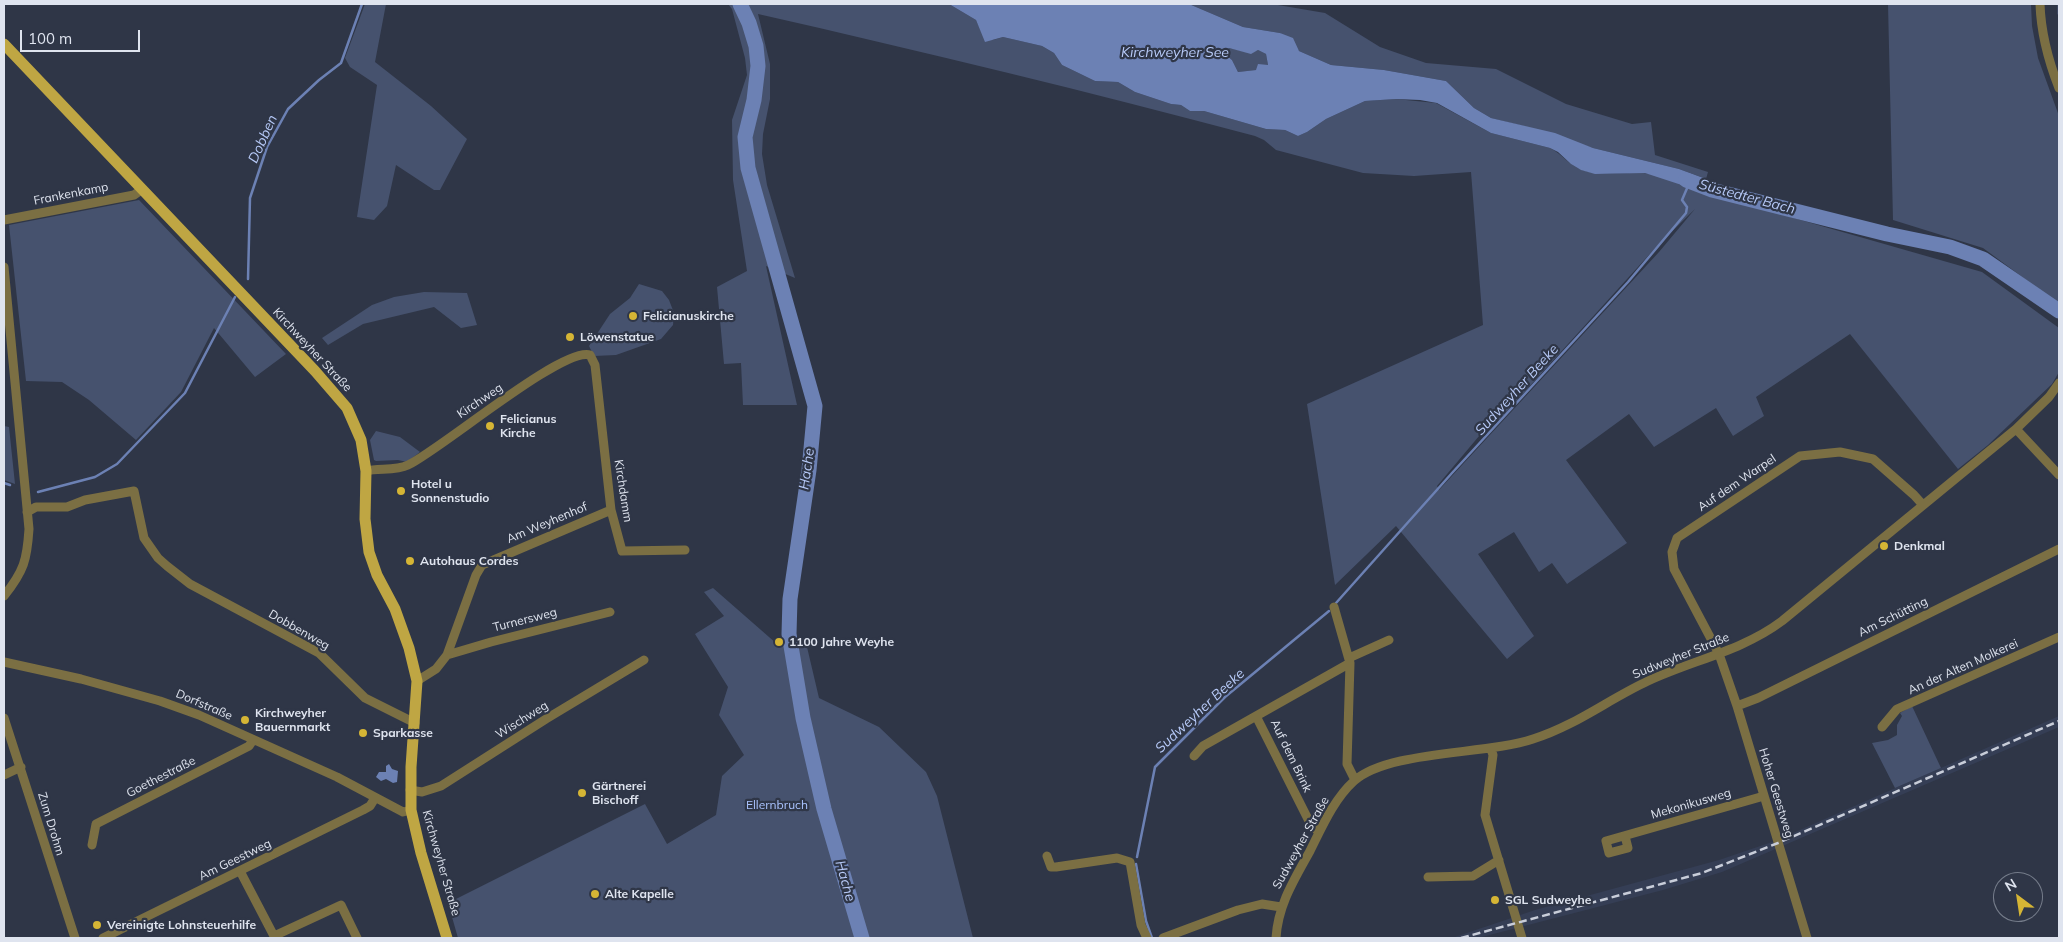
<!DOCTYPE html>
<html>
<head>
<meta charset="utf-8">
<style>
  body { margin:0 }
  #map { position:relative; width:2063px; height:942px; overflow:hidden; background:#2f3647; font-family:Mulish,sans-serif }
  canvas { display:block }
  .frame { position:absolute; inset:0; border:5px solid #dfe4ef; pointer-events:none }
  .north { position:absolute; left:1993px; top:872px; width:50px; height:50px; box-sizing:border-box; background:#2f3647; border:1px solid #757c8a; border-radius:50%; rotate:329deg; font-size:14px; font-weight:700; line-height:20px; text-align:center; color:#dfe4ef }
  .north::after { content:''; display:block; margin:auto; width:18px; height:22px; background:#d5b535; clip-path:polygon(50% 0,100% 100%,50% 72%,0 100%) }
  .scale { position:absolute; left:20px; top:30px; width:120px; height:22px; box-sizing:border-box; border:2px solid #dfe4ef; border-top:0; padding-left:6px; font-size:15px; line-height:18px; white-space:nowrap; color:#dfe4ef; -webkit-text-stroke:4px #2f3647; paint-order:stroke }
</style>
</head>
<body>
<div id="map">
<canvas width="2063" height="942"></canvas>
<div class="frame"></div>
<div class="north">N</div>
<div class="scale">100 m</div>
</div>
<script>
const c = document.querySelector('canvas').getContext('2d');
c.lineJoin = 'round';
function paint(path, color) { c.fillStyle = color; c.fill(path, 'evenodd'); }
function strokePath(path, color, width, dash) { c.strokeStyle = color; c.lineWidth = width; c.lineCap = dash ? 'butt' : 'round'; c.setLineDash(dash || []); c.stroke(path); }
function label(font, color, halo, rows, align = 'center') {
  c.font = font + ' Mulish,sans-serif'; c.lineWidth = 4.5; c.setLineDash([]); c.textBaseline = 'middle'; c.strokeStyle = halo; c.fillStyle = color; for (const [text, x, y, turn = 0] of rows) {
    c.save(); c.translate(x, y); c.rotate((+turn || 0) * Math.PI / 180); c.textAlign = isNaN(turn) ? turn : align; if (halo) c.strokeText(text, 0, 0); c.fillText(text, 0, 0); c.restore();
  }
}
paint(new Path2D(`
  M2059,716V727L1722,872L1663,890L1478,938H1452L1535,910L1719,860L1775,841Z`), '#353e55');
paint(new Path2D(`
  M365,4H386L375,62L431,106L467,139L440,190H434L396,165L387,206L374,220L357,217L377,85L350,67L345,58Z
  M728,4H736L751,38L752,21L745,4H949L976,20L982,33L993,40L1003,37L1042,46L1054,53L1062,65L1095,81L1118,82L1135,92L1171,104L1181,105L1190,111H1204L1266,129L1285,130L1298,136L1307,132L1326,119L1365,101L1396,99L1436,103L1491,133L1550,148C1562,154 1569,165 1582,170C1602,177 1623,172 1644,173C1663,174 1685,185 1703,192L1982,272L2059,328V372L2052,384L1988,445L1958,469L1850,334L1756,397L1764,416L1733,436L1716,408L1654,447L1629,414L1566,460L1627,543L1567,584L1552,563L1539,572L1514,532L1478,554L1534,636L1507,659L1396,526L1335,585L1307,404L1483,325L1471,172L1414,176L1363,173L1276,150L1264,140L1255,136C1090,92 925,52 758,14L770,64V99L763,134L762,154L767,185L795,278L766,266L797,405H743L741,363L724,364L717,287L747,271L733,180L732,120L747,75L745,58L732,9ZM1695,209L1659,252L1439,490L1437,486L1490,423L1499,420L1657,246Z
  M1189,4H1272L1325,13L1380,47L1426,63L1496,69L1566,104L1632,124L1651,122L1655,155L1708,172L1706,179L1679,169L1593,148L1523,126L1491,118L1474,108L1446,81L1384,70L1331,65L1299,51L1280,33L1243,27Z
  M1888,4H2031L2032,26L2038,58L2059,116V304L1983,248L1893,220Z
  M1229,48L1251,53L1258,50L1266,54L1268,65L1257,70L1238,72L1232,60L1225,54Z
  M139,200L286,354L255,377L214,328L181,392L136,440L89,400L62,382L26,381L9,225Z
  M639,284L662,291L669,300L674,313L673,325L661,339L616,355L594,356L589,346L610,314L630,298Z
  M424,292L467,293L477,325L461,328L434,307L363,324L328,345L322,338L372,305L394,297Z
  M4,426L9,427L15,484L4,480Z
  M376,431L400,437L420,452L407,462L398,460L376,461L374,460L370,440Z
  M713,588L777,644L807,647L819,698L879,727L926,772L937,796L973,938H458L448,903L645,804L667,844L716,815L722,776L744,755L719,715L728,687L695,634L724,616L704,592Z
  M1912,706L1941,768L1895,788L1872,743L1888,740L1897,735V725L1902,716L1900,713Z`), '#46526e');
paint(new Path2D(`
  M736,4H745L757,37L756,46Z
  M949,4H1189L1243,27L1280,33L1293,38L1299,51L1331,65L1384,70L1446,81L1474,108L1491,118L1555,133L1593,148L1679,169L1706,179L1703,192L1645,173L1595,174L1581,170L1571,164L1558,152L1550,148L1491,133L1437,103L1420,100L1396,99L1365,101L1326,119L1307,132L1298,136L1285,130L1266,129L1204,111H1190L1181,105L1171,104L1135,92L1118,82L1095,81L1062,65L1054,53L1042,46L1003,37L985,42L976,20ZM1229,48L1251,54L1258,50L1266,54L1268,65L1258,64L1256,70L1238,72L1232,60L1225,54Z
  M389,764L392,769L398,771L397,782L393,783L386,779L381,781L376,777L379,772H386V766Z`), '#6c81b4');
strokePath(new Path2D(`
  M2059,4V14
  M248,279L250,198L267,147L288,109L319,80L341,63L362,4
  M4,483L10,485
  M38,492L95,477L117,464L185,393L235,297
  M1336,603L1452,473L1628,282L1686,213L1687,207L1682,200L1688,186
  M1137,857L1155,767L1225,697L1329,611
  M1136,864L1146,921L1152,938`), '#6c81b4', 2.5);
strokePath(new Path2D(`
  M740,4L749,23L756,46L758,66L754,100L745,137L748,168L815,406L809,470L790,599L789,634L803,718L824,809L862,938
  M1686,180L1712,190L1887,234L1950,247L1983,259L2059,311`), '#6c81b4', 15);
strokePath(new Path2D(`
  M2040,4C2041,34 2048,60 2059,88
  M4,220L134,195L141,190
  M4,267L29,529C27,560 24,571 4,596
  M2016,429L2059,475
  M366,471C379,468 396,471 408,465C440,450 563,346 590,355L595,365L611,510L622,551L685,550
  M27,512L36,507H67L85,500L134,491L144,538L158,558L167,566L190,584L319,653L365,698L415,723
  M1334,607L1350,663L1347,764L1355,780
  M447,655L491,642L610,612
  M1349,658L1389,640
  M4,662L81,679L160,701L199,715L337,777L403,812L411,810
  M417,681L436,669L447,655L476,575L482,565L611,510
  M1737,706L1758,698L2059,549
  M1256,716L1311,825L1319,832
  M4,718L75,938
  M1882,727L1897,709L2059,637
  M1491,749L1493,755L1485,815L1522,938
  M1194,756L1203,746L1350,663
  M4,775L21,767
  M410,790L422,792L441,786L546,719L644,660
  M1625,836L1628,848L1609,853L1606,841L1764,796
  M92,845L96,824L249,746L253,740
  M1047,856L1051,867H1056L1117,858L1130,862L1141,925L1147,938
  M240,871L275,938
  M1428,877L1473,876L1499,860
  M274,936L341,905L357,938
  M103,938L363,810L370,806L375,798
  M1163,938L1238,910L1262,904L1281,907
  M1276,938C1278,905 1294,880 1310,851C1322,827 1334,799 1354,781C1389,750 1486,755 1533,739C1575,726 1609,699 1648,681C1693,660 1742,651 1782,621L2016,429L2049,397L2059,383
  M1807,938L1737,706L1719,654L1674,569L1672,552L1677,538L1800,456L1840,452L1873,459L1914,495L1923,505`), '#7b6f43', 9);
strokePath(new Path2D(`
  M4,44L315,371L347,408L361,440L366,471L365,519L369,552L377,575L395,609L409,648L417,681L411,767V810L421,853L447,938`), '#bfa643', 11);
strokePath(new Path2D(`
  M1461,938L1702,873L1778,843L2059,721`), '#c8cdd9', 2.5, [8, 4]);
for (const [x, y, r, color] of [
  [633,316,5,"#d5b535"],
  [570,337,5,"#d5b535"],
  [490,426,5,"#d5b535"],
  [401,491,5,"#d5b535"],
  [1884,546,5,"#d5b535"],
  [410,561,5,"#d5b535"],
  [779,642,5,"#d5b535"],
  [245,720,5,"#d5b535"],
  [363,733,5,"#d5b535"],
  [582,793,5,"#d5b535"],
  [595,894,5,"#d5b535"],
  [1495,900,5,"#d5b535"],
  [97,925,5,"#d5b535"]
]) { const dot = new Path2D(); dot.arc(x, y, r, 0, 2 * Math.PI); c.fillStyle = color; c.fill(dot); strokePath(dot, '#2f3647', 2); }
label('12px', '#dfe4ef', '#2f3647', [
  ["Frankenkamp",71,194,-11],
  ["Kirchweyher Straße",312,350,47],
  ["Kirchweg",480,401,-34],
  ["Auf dem Warpel",1737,483,-34],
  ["Kirchdamm",623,491,81],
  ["Am Weyhenhof",547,523,-23],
  ["Am Schütting",1893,617,-26],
  ["Turnersweg",525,620,-14],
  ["Dobbenweg",299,630,30],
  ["Sudweyher Straße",1681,656,-22],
  ["An der Alten Molkerei",1963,667,-24],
  ["Dorfstraße",204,705,23],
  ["Wischweg",522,720,-32],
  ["Auf dem Brink",1291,756,64],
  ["Goethestraße",161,777,-27],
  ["Hoher Geestweg",1776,793,73],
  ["Mekonikusweg",1691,804,-16],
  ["Zum Drohm",51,824,73],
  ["Sudweyher Straße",1301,843,-61],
  ["Am Geestweg",235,860,-26],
  ["Kirchweyher Straße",441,863,74]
]);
label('bold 12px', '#dfe4ef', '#2f3647', [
  ["Felicianuskirche",643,316],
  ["Löwenstatue",580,337],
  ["Felicianus",500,419],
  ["Kirche",500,433],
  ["Hotel u",411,484],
  ["Sonnenstudio",411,498],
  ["Denkmal",1894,546],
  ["Autohaus Cordes",420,561],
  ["1100 Jahre Weyhe",789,642],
  ["Kirchweyher",255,713],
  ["Bauernmarkt",255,727],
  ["Sparkasse",373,733],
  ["Gärtnerei",592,786],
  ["Bischoff",592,800],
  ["Alte Kapelle",605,894],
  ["SGL Sudweyhe",1505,900],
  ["Vereinigte Lohnsteuerhilfe",107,925]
], 'left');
label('12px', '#aac3ff', '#2f3647', [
  ["Ellernbruch",777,805]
]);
label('italic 14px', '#b7caf8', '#2f3647', [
  ["Kirchweyher See",1175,53],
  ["Dobben",263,139,-66],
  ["Süstedter Bach",1747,197,15],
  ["Sudweyher Beeke",1517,390,-48],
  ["Hache",807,469,-82],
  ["Sudweyher Beeke",1200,711,-43],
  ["Hache",845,881,74]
]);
</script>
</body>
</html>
